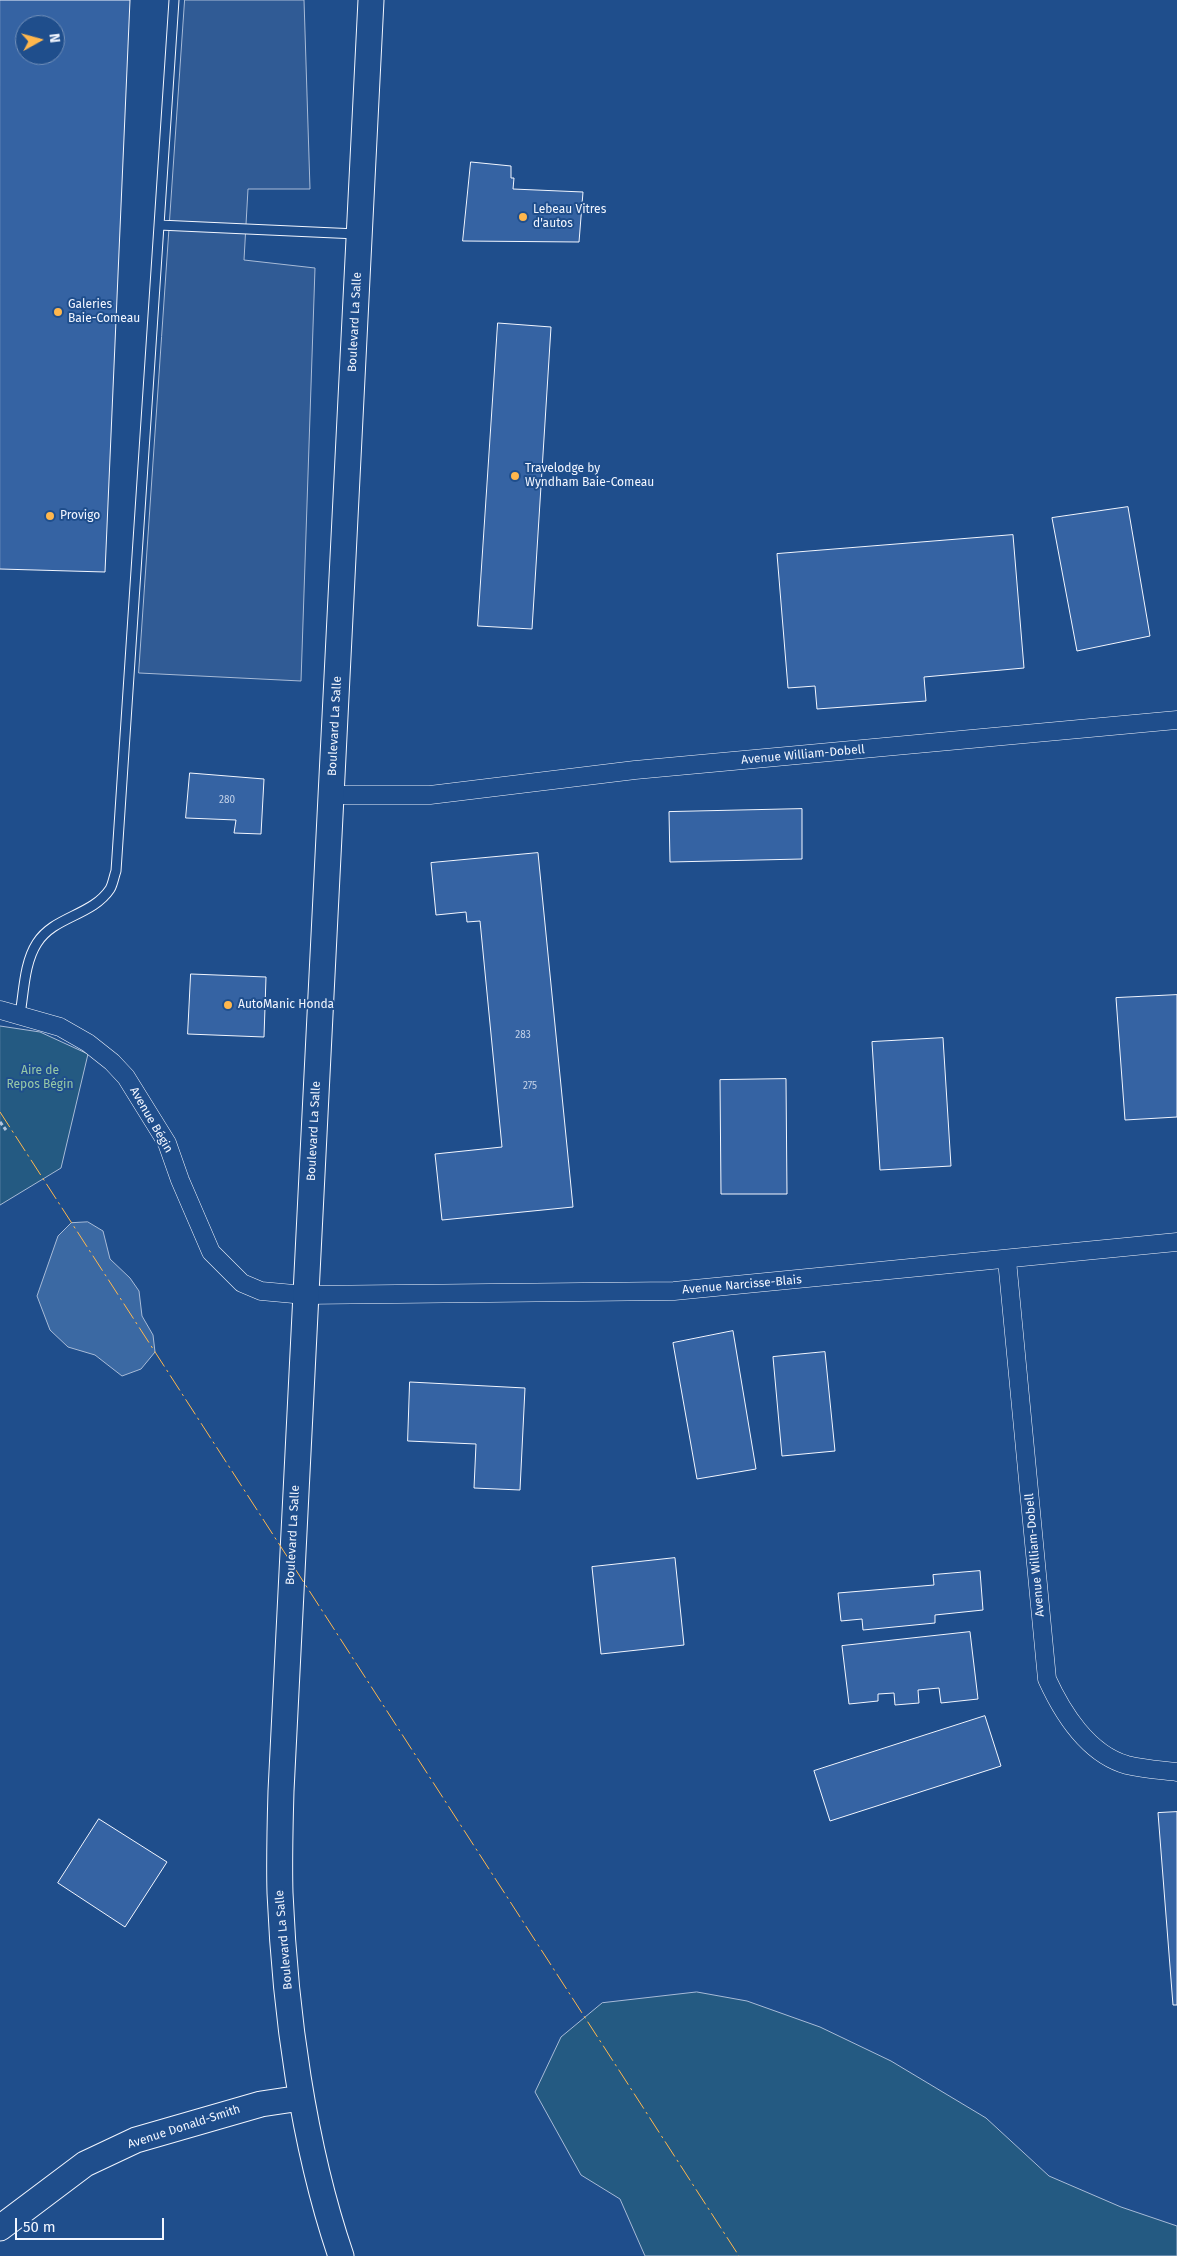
<!DOCTYPE html>
<html>
<head>
<meta charset="utf-8">
<style>
  body { margin:0 }
  #map { position:relative; width:1177px; height:2256px; overflow:hidden; background:#1f4e8c; font-family:"Fira Sans",sans-serif }
  canvas { display:block }
  .north { position:absolute; left:15px; top:15px; width:50px; height:50px; box-sizing:border-box; background:#1f4e8c; border:1px solid #7391ba; border-radius:50%; rotate:83deg; font-size:14px; font-weight:700; line-height:20px; text-align:center; color:#f2f6ff }
  .north::after { content:''; display:block; margin:auto; width:18px; height:22px; background:#ffb74d; clip-path:polygon(50% 0,100% 100%,50% 72%,0 100%) }
  .scale { position:absolute; left:15px; top:2218px; width:149px; height:22px; box-sizing:border-box; border:2px solid #f2f6ff; border-top:0; padding-left:6px; font-size:15px; line-height:18px; white-space:nowrap; color:#f2f6ff; -webkit-text-stroke:4px #1f4e8c; paint-order:stroke }
</style>
</head>
<body>
<div id="map">
<canvas width="1177" height="2256"></canvas>
<div class="north">N</div>
<div class="scale">50 m</div>
</div>
<script>
const c = document.querySelector('canvas').getContext('2d');
c.lineJoin = 'round';
function paint(path, color) { c.fillStyle = color; c.fill(path, 'evenodd'); }
function strokePath(path, color, width, dash) { c.strokeStyle = color; c.lineWidth = width; c.lineCap = dash ? 'butt' : 'round'; c.setLineDash(dash || []); c.stroke(path); }
function label(font, color, halo, rows, align = 'center') {
  c.font = font + ' "Fira Sans",sans-serif'; c.lineWidth = 4; c.setLineDash([]); c.textBaseline = 'middle'; c.strokeStyle = halo; c.fillStyle = color; for (const [text, x, y, turn = 0] of rows) {
    c.save(); c.translate(x, y); c.rotate((+turn || 0) * Math.PI / 180); c.textAlign = isNaN(turn) ? turn : align; if (halo) c.strokeText(text, 0, 0); c.fillText(text, 0, 0); c.restore();
  }
}
const green = new Path2D(`
  M0,1026L40,1032L88,1054L61,1168L0,1205Z
  M697,1992L747,2001L820,2027L891,2061L986,2118L1049,2176L1121,2207L1177,2226V2256H645L620,2199L581,2175L535,2092L561,2037L602,2003Z`);
paint(green, '#245a82');
strokePath(green, '#a8bbd7', 1);
const parking = new Path2D(`
  M185,0H304L310,189H248L244,260L315,268L301,681L139,673Z`);
paint(parking, '#305b95');
strokePath(parking, '#a8bbd7', 1);
const water = new Path2D(`
  M88,1222L103,1231L110,1259L130,1278L139,1291L142,1316L153,1335L155,1352L141,1369L122,1376L95,1355L68,1347L50,1330L37,1296L58,1236L71,1223Z`);
paint(water, '#3b69a3');
strokePath(water, '#a8bbd7', 1);
const building = new Path2D(`
  M0,0H130L105,572L0,569ZM25,25H55V55H25Z
  M471,162L511,166V178H514L513,189L583,192L579,242L463,241Z
  M498,323L551,327L532,629L478,626Z
  M1128,507L1150,636L1077,651L1052,518Z
  M1013,535L1024,668L924,677L926,701L817,709L815,686L788,688L777,554Z
  M190,773L264,779L261,834L234,833L236,820L186,818Z
  M802,809V859L670,862L669,812Z
  M538,853L573,1207L442,1220L435,1154L502,1147L480,921L467,922L466,912L436,915L431,863Z
  M191,974L266,977L264,1037L188,1034Z
  M1177,995V1117L1125,1120L1116,998Z
  M943,1038L951,1166L880,1170L872,1042Z
  M786,1079L787,1194H721L720,1080Z
  M733,1331L756,1469L697,1479L673,1343Z
  M825,1352L835,1451L782,1456L773,1357Z
  M410,1382L525,1388L520,1490L474,1488L476,1444L408,1441Z
  M675,1558L684,1645L601,1654L592,1567Z
  M980,1571L983,1610L935,1615V1623L863,1630L862,1619L841,1621L838,1593L934,1585L933,1575Z
  M970,1632L978,1699L941,1703L939,1688L918,1690L919,1703L895,1705L894,1693L878,1694V1701L849,1704L842,1646Z
  M985,1716L1001,1766L830,1821L814,1771Z
  M1177,1812V2005H1173L1158,1813Z
  M99,1819L167,1862L125,1927L58,1883Z`);
paint(building, '#3563a3');
strokePath(building, '#f2f6ff', 1);
const lane = new Path2D(`
  M159,225L357,234
  M20,1014C24,992 24,963 37,943C54,916 92,916 110,889C113,884 114,876 116,871L174,0`);
const street = new Path2D(`
  M331,795H430L635,770L1177,720
  M0,1010L60,1027L88,1043L112,1062L126,1077L167,1143L180,1180L211,1252L242,1283L261,1291L305,1295L674,1291L1177,1242
  M1007,1260L1047,1679C1062,1712 1088,1754 1127,1765C1143,1769 1160,1770 1177,1772`);
const secondary = new Path2D(`
  M0,2228L85,2164L136,2140L261,2104L301,2098
  M341,2256C303,2145 285,2011 280,1893C279,1859 280,1825 281,1791L371,0`);
strokePath(lane, '#f2f6ff', 11);
strokePath(street, '#f2f6ff', 19);
strokePath(secondary, '#f2f6ff', 27);
strokePath(new Path2D(`
  M0,1122L6,1130`), '#b3c4dc', 3, [4, 2.5]);
strokePath(lane, '#1f4e8c', 9);
strokePath(street, '#1f4e8c', 18);
strokePath(secondary, '#1f4e8c', 25);
strokePath(new Path2D(`
  M0,1112L739,2256`), '#ffb74d', 1, [18, 4, 2.5, 4]);
for (const [x, y, r, color] of [
  [523,217,5,"#ffb74d"],
  [58,312,5,"#ffb74d"],
  [515,476,5,"#ffb74d"],
  [50,516,5,"#ffb74d"],
  [228,1005,5,"#ffb74d"]
]) { const dot = new Path2D(); dot.arc(x, y, r, 0, 2 * Math.PI); c.fillStyle = color; c.fill(dot); strokePath(dot, '#1f4e8c', 2); }
label('10px', '#c3d1e8', null, [
  ["280",227,800],
  ["283",523,1035],
  ["275",530,1086]
]);
label('12px', '#f2f6ff', '#1f4e8c', [
  ["Lebeau Vitres",533,210],
  ["d'autos",533,224],
  ["Galeries",68,305],
  ["Baie-Comeau",68,319],
  ["Travelodge by",525,469],
  ["Wyndham Baie-Comeau",525,483],
  ["Provigo",60,516],
  ["AutoManic Honda",238,1005]
], 'left');
label('12px', '#f2f6ff', '#1f4e8c', [
  ["Boulevard La Salle",355,322,-87],
  ["Boulevard La Salle",335,726,-87],
  ["Avenue William-Dobell",803,755,-5],
  ["Avenue Bégin",151,1120,60],
  ["Boulevard La Salle",314,1131,-87],
  ["Avenue Narcisse-Blais",742,1285,-5],
  ["Boulevard La Salle",293,1535,-87],
  ["Avenue William-Dobell",1035,1555,-95],
  ["Boulevard La Salle",284,1940,-95],
  ["Avenue Donald-Smith",184,2127,-18]
]);
label('12px', '#97c8a6', '#1f4e8c', [
  ["Aire de",40,1071],
  ["Repos Bégin",40,1085]
]);
</script>
</body>
</html>
